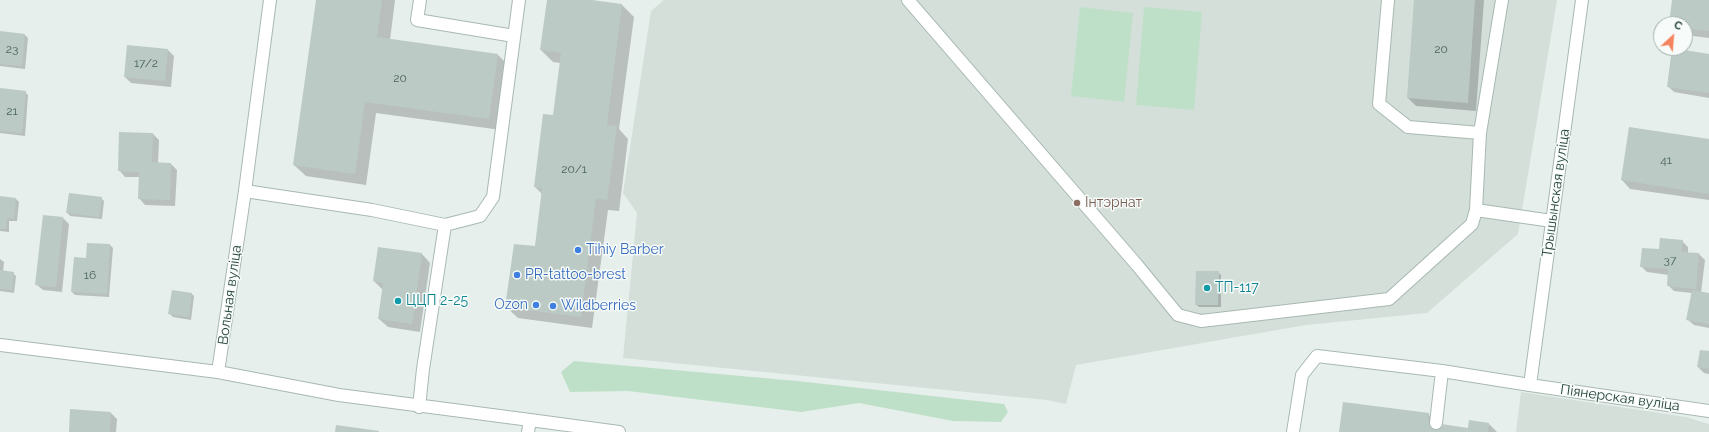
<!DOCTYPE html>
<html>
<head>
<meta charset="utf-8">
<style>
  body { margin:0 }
  #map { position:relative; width:1709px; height:432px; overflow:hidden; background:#e6efeb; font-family:Raleway,sans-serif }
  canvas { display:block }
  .north { position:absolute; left:1653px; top:16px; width:40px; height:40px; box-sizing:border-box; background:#f7fbf9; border:1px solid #a3b1ad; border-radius:50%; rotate:26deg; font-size:11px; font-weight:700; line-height:16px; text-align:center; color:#24423a }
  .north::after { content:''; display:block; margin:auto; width:14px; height:18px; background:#f4845f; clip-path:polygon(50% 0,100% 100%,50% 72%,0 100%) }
</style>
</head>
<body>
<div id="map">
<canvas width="1709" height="432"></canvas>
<div class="north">С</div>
</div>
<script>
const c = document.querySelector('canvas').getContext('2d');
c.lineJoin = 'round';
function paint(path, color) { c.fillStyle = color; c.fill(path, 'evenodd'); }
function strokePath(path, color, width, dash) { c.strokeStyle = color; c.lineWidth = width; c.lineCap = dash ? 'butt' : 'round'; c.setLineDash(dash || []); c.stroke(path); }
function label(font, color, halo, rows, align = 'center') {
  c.font = font + ' Raleway,sans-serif'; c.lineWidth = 3; c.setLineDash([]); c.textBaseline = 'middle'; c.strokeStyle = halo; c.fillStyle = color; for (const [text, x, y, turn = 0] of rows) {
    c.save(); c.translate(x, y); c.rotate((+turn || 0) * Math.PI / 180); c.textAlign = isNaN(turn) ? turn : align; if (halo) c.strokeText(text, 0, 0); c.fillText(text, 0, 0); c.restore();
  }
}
paint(new Path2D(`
  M664,0H1557L1518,234L1427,313L1306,325L1076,365L1066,404L1047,400L623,358L637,213L623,193L651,11Z
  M1521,392L1686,417L1709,424V432H1516Z`), '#d4dfda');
paint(new Path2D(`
  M1080,7L1133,13L1124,102L1071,96Z
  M1144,7L1202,12L1194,110L1136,105Z
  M574,361L797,381L1004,404L1008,412L1001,422L953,421L859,403L801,412L628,391L570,392L561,372Z`), '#bfe0c8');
paint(new Path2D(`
  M317,0H395L390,40L498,55L510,67L501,130L376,113L366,185L306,176L294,165Z
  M548,0H584L622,5L634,17L619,129L628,139L619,211L608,210L592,328L518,318L506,307L536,248L543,195L535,187L554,116L561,63L553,62L541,50Z
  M1415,0H1484L1476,111L1416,106L1408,98Z
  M1673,0H1709V38L1685,35V24H1670Z
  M0,32L25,35L28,38L25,69L0,66Z
  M168,50L174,56L171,87L131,83L125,77Z
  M1709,55V98L1674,92L1668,86Z
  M0,89L25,92L28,95L25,136L0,133Z
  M1629,128L1709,140V200L1630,189L1622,180Z
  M153,134L159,140L158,163L171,164L177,170L175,206L145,205L139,198L140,177H125L119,170Z
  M0,197L16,199L19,202L17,221H9V232L0,231Z
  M101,198L104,201L102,219L70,216L67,212Z
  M63,218L69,224L62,292L43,290L36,284Z
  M1682,241L1688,247V253L1699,254L1705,260L1701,293L1709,294V328L1694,325L1687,319L1692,293L1674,291L1668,285L1669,275L1647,272L1641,266L1660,250Z
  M88,244L110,245L113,248L109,297L75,295L72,292L87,259Z
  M379,248L422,254L430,263L420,332L388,327L379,319L383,290L374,281Z
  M0,259L4,262L3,272L13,273L16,276L14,293L0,291Z
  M1218,272L1221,275V307H1199L1196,304Z
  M191,293L194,296L191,320L173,317L170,314Z
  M1709,352V374L1704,373L1698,367Z
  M111,413L117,419L116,432H70Z
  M1428,414L1439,425L1469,429L1489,424L1497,432H1340Z`), '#0003');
paint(new Path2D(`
  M316,0H382L377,37L498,54L489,119L365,102L355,174L293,165Z
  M547,0H592L622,4L607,125L617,126L607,200L596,198L581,317L505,307L514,244L535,246L542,188L534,187L543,114L553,115L561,53L540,50Z
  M1414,0H1475L1468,103L1407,98Z
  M1672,0H1709V31L1685,28V24H1669Z
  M0,31L25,34L22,66L0,64Z
  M127,45L168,49L165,81L124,77Z
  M1672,48L1709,54V93L1667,87Z
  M0,88L26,91L22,133L0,131Z
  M1629,127L1709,139V194L1621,180Z
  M119,132L153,133L152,162L171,163L170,200L138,199L139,172L118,171Z
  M69,193L102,197L99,217L66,213Z
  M0,196L16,198L14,219L7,218L6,229H0Z
  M43,215L63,217L56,287L35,285Z
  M1660,238L1683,240L1681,252L1699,253L1696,289L1667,286L1668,269L1640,267L1642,248L1659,249Z
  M87,243L110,244L107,294L71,292L74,257L86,258Z
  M378,247L422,253L412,324L378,319L383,283L373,281Z
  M0,270L14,272L12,290L0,289Z
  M1196,271H1219L1218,305H1195Z
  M172,290L192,293L189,317L168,314Z
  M1692,290L1709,293V324L1686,320Z
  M1700,350L1709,351V369L1697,367Z
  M1343,402L1429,413L1428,422L1468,428L1469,420L1489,423L1488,432H1339Z
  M70,409L111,412L110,432H69Z
  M336,425L379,431V432H335Z`), '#bbcac4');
const service = new Path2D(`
  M420,0L417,20L514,36
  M908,0L1137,265L1178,315L1201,321L1389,299L1472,224L1476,210L1480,133L1408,127L1379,104L1388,0
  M1480,133L1502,0
  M245,191L372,210L445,225L480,216L493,197L519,0
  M1476,210L1552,221
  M218,372L339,395L530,420L528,432
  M419,407L423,369L445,225
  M530,420L619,432
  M1436,423L1442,371
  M1293,432L1302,375L1317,356L1442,371L1530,385`);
const minor = new Path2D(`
  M1582,0L1530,385L1709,411
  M0,345L218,372L245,191L270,0`);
strokePath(service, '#a8b8b2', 14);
strokePath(minor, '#a8b8b2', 14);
strokePath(service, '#fff', 12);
strokePath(minor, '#fff', 12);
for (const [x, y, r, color] of [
  [1077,203,4,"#8d6e63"],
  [578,250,4,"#3f7fe0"],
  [517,275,4,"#3f7fe0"],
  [1207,288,4,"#0f9aa8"],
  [398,301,4,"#0f9aa8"],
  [536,305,4,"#3f7fe0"],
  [553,306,4,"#3f7fe0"]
]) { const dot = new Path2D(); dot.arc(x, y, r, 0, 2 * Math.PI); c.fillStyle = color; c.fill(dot); strokePath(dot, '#f7fbf9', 1.5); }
label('12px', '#4a645c', null, [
  ["23",12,49],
  ["20",1441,49],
  ["17/2",146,63],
  ["20",400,78],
  ["21",12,111],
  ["41",1666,160],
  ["20/1",574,169],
  ["37",1670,260],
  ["16",90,275]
]);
label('14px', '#24423a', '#f7fbf9', [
  ["Трышынская вуліца",1556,193,-82],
  ["Вольная вуліца",230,295,-82],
  ["Піянерская вуліца",1620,398,8]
]);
label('14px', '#785e54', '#f7fbf9', [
  ["Інтэрнат",1085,203]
], 'left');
label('14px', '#366cbe', '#f7fbf9', [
  ["Tihiy Barber",586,250],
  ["PR-tattoo-brest",525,275],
  ["Ozon",528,305,"right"],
  ["Wildberries",561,306]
], 'left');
label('14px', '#0d838f', '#f7fbf9', [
  ["ТП-117",1215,288],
  ["ЦЦП 2-25",406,301]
], 'left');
</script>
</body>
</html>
